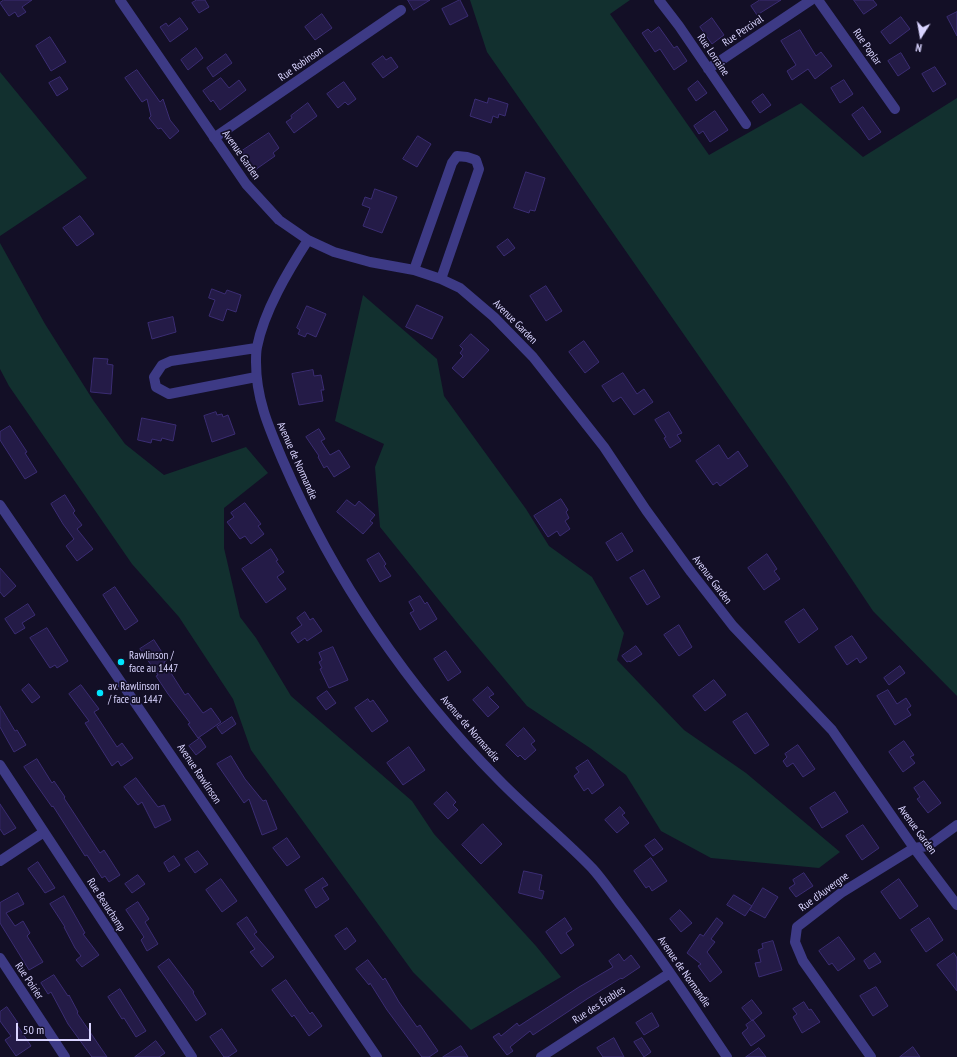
<!DOCTYPE html>
<html>
<head>
<meta charset="utf-8">
<style>
  body { margin:0 }
  #map { position:relative; width:957px; height:1057px; overflow:hidden; background:#130f26; font-family:"PT Sans Narrow",sans-serif }
  canvas { display:block }
  .north { position:absolute; left:901px; top:16px; width:40px; height:40px; -webkit-text-stroke:3px #130f26; paint-order:stroke; rotate:191deg; font-size:11px; font-weight:700; line-height:16px; text-align:center; color:#d9d4ff }
  .north::after { content:''; display:block; margin:auto; width:14px; height:18px; background:#d9d4ff; clip-path:polygon(50% 0,100% 100%,50% 72%,0 100%) }
  .scale { position:absolute; left:16px; top:1023px; width:75px; height:18px; box-sizing:border-box; border:2px solid #d9d4ff; border-top:0; padding-left:5px; font-size:12px; line-height:14px; white-space:nowrap; color:#d9d4ff; -webkit-text-stroke:3px #130f26; paint-order:stroke }
</style>
</head>
<body>
<div id="map">
<canvas width="957" height="1057"></canvas>
<div class="north">N</div>
<div class="scale">50 m</div>
</div>
<script>
const c = document.querySelector('canvas').getContext('2d');
c.lineJoin = 'round';
function paint(path, color) { c.fillStyle = color; c.fill(path, 'evenodd'); }
function strokePath(path, color, width, dash) { c.strokeStyle = color; c.lineWidth = width; c.lineCap = dash ? 'butt' : 'round'; c.setLineDash(dash || []); c.stroke(path); }
function label(font, color, halo, rows, align = 'center') {
  c.font = font + ' "PT Sans Narrow",sans-serif'; c.lineWidth = 3.5; c.setLineDash([]); c.textBaseline = 'middle'; c.strokeStyle = halo; c.fillStyle = color; for (const [text, x, y, turn = 0] of rows) {
    c.save(); c.translate(x, y); c.rotate((+turn || 0) * Math.PI / 180); c.textAlign = isNaN(turn) ? turn : align; if (halo) c.strokeText(text, 0, 0); c.fillText(text, 0, 0); c.restore();
  }
}
paint(new Path2D(`
  M470,0H630L610,14L709,155L801,103L863,157L957,98V696L873,611L786,481L487,52Z
  M0,72L87,178L0,236Z
  M0,243L45,324L93,400L125,444L164,475L246,447L268,473L224,508V548L240,617L256,638L291,696L412,801L434,834L536,946L561,977L471,1030L413,972L251,750L233,699L179,617L132,564L9,386L0,369Z
  M363,295L437,359L444,396L526,509L549,546L592,577L624,633L617,660L684,730L746,773L840,852L819,868L711,858L661,831L626,775L590,748L527,706L459,625L380,527L375,467L384,444L335,421Z`), '#12302f');
const building = new Path2D(`
  M4,0H32L22,7L26,12L18,17L15,12L9,16L0,3Z
  M197,0H205L209,7L199,13L192,3Z
  M408,0H430L414,10Z
  M460,0L468,16L450,25L442,9Z
  M760,0H781L757,15L751,6Z
  M854,0H873L877,5L864,14Z
  M957,12V36L947,17Z
  M322,14L332,28L315,40L305,27Z
  M901,17L910,29L890,44L881,32Z
  M180,18L188,29L170,42L160,27L166,23L168,26Z
  M712,18L724,35L712,44L700,27Z
  M659,27L674,48L677,46L687,61L674,70L660,49L655,52L642,33L648,29L651,32Z
  M800,30L816,56L821,52L832,66L815,79L808,69L792,80L787,71L796,65L781,41Z
  M50,37L66,62L51,71L36,46Z
  M196,48L203,58L188,70L181,60Z
  M901,53L910,68L898,76L888,61Z
  M226,54L232,63L213,77L207,68Z
  M383,56L386,60L391,57L398,67L383,78L372,64Z
  M935,67L946,84L933,92L922,74Z
  M137,70L160,102L163,99L170,120L179,131L170,139L161,128L158,129L149,118L151,116L147,99L142,102L125,78Z
  M60,77L68,89L57,96L49,83Z
  M221,78L229,88L239,80L246,90L220,110L213,100L211,102L203,91Z
  M844,80L853,94L840,103L831,88Z
  M698,81L707,93L696,101L688,89Z
  M344,82L356,99L348,105L345,102L338,108L327,94Z
  M763,94L771,105L760,113L752,102Z
  M489,98L508,104L505,116L499,114L498,118L493,116L491,123L470,116L475,99L487,103Z
  M308,103L317,116L294,133L286,122L292,118L291,116Z
  M863,107L881,132L869,140L852,115Z
  M715,111L728,130L710,142L703,131L699,134L694,126Z
  M269,133L279,148L273,153L275,156L255,170L242,151Z
  M418,136L431,144L417,167L403,159Z
  M526,172L545,178L535,211L530,210L529,213L514,208Z
  M375,189L397,197L382,233L363,226L370,208L362,205L365,197L371,199Z
  M80,216L94,234L77,246L63,228Z
  M508,239L515,248L504,256L497,247Z
  M546,286L562,311L546,321L530,296Z
  M212,289L225,294L227,290L241,295L236,312L227,309L223,321L209,316L215,300L209,298Z
  M417,305L443,317L432,339L406,327Z
  M307,306L326,314L316,337L307,333L305,337L298,334L300,330L297,328Z
  M173,317L176,332L152,339L148,323Z
  M471,334L489,350L463,378L452,368L463,356L460,353L463,349L460,346Z
  M584,341L599,362L585,373L569,352Z
  M94,358L108,359L107,364L113,365L111,394L91,392Z
  M313,370L314,376L321,375L324,390H321L323,401L299,405L292,374Z
  M623,373L637,394L644,389L653,402L634,415L621,397L613,402L602,386Z
  M216,412L217,415L222,414L223,417L228,415L235,434L212,442L204,416Z
  M669,412L682,433L677,435L681,441L670,448L664,438L666,437L655,420Z
  M142,418L176,425L173,441L162,438L161,441L152,439L151,443L138,440Z
  M10,426L27,452L25,453L37,472L25,479L0,440V432Z
  M319,429L325,439L321,441L330,455L339,450L350,467L334,477L327,466L324,468L318,457L319,456L306,437Z
  M719,445L728,459L738,451L748,466L720,486L717,482L713,485L696,461Z
  M65,495L75,511L73,513L82,525L77,529L93,549L77,561L66,546L74,539L63,524L51,504Z
  M561,499L568,510L566,512L569,518L565,521L570,529L560,536L557,531L548,537L534,516Z
  M347,500L355,506L359,501L375,515L370,521L373,523L363,534L337,512Z
  M245,503L261,524L258,526L264,534L251,544L245,536L240,539L227,522L234,517L231,513Z
  M622,533L633,551L617,561L606,543Z
  M271,549L278,560L276,561L284,572L277,577L286,589L266,603L242,569Z
  M379,553L386,564L384,566L391,576L380,582L367,560Z
  M767,554L777,569L774,571L780,579L764,590L748,568Z
  M0,568L16,586L4,597L0,592Z
  M644,570L660,597L647,605L630,578Z
  M115,587L138,621L125,630L103,595Z
  M420,596L425,604L427,602L437,619L420,630L410,613L414,611L409,602Z
  M28,604L35,615L22,623L25,628L15,634L5,619Z
  M804,609L818,629L799,643L785,622Z
  M305,612L310,620L313,618L322,631L307,641L305,638L298,643L291,633L302,625L297,618Z
  M679,625L692,647L679,656L664,635Z
  M47,628L68,661L57,668L55,665L50,668L30,638Z
  M852,636L867,658L860,663L857,658L847,665L835,647Z
  M154,640L167,660L164,662L185,695L188,693L203,713L211,708L221,722L198,738L188,724L190,723L168,694L156,676L158,675L140,649Z
  M636,646L642,654L630,662L629,661L627,662L622,656Z
  M333,647L348,680L329,688L320,669L322,668L319,662L322,660L319,653Z
  M446,651L461,672L448,681L434,659Z
  M900,666L905,673L889,685L884,678Z
  M714,680L726,695L705,711L693,696Z
  M29,684L40,697L32,703L22,690Z
  M81,685L99,709L94,712L117,747L122,743L133,758L121,766L118,761L112,766L85,723L89,721L69,694Z
  M488,687L494,694L489,697L499,707L488,717L473,700Z
  M888,690L897,704L906,698L911,706L907,709L911,715L895,725L877,696Z
  M327,691L336,703L326,710L317,698Z
  M368,699L370,702L373,700L388,721L372,732L355,708Z
  M0,706L15,731L17,730L26,745L14,752L0,727Z
  M747,713L769,745L755,754L733,722Z
  M232,717L236,724L222,734L217,727Z
  M524,728L535,741L531,744L536,750L525,760L520,755L518,757L506,745Z
  M200,738L206,747L196,755L189,746Z
  M904,741L914,755L910,757L915,763L903,772L889,752Z
  M798,745L815,769L803,777L793,763L787,767L783,761L787,757L785,754Z
  M409,747L425,770L403,785L387,763Z
  M231,756L245,779L263,801L266,800L277,829L262,835L249,799L244,803L217,764Z
  M37,759L52,783L54,781L65,797L64,798L100,853L104,850L120,875L109,882L105,876L102,878L87,855L85,856L53,806L52,807L24,767Z
  M588,760L604,785L592,794L588,788L584,791L574,776L579,772L576,768Z
  M136,778L158,807L164,805L171,820L155,828L142,802L138,805L124,787Z
  M924,781L941,803L928,813L917,799L920,797L914,788Z
  M447,792L456,802L453,805L458,810L448,819L434,804Z
  M835,792L848,812L822,828L810,808Z
  M0,804L16,828L4,835L0,829Z
  M620,807L625,813L622,815L629,823L617,833L605,820Z
  M483,824L502,844L481,864L462,845Z
  M863,825L879,848L862,860L846,836Z
  M287,838L300,857L287,866L273,848Z
  M655,839L663,849L653,856L645,846Z
  M198,851L208,864L195,873L185,859Z
  M174,856L180,865L169,872L164,863Z
  M651,858L667,881L652,891L649,886L646,888L634,871Z
  M38,862L55,888L45,893L28,869Z
  M524,871L542,875L539,890L544,891L542,899L519,893Z
  M804,873L813,886L796,897L789,888L795,884L793,880Z
  M138,875L145,884L132,893L125,884Z
  M323,878L328,885L322,888L329,899L316,908L305,890Z
  M221,879L237,901L222,912L206,890Z
  M899,879L918,906L900,919L881,892Z
  M763,888L778,897L765,918L750,910Z
  M18,893L24,904L6,913L15,926L23,921L30,933L27,936L43,962L29,970L0,923V903Z
  M734,895L752,906L745,916L727,905Z
  M64,896L85,933L83,934L99,955L82,967L76,960L81,956L75,948L64,927H65L50,904Z
  M138,902L149,919L145,922L158,944L147,951L141,940L144,937L126,910Z
  M680,910L692,923L681,932L670,919Z
  M247,917L257,932L254,934L274,957L262,967L250,952L255,949L237,924Z
  M565,918L572,929L566,933L574,945L561,954L546,932Z
  M717,918L723,923L711,939L715,942L707,952L722,972L710,982L698,966L701,964L687,953L700,934L703,936Z
  M929,918L943,940L926,952L911,930Z
  M347,928L356,941L345,950L335,936Z
  M839,937L855,959L838,971L832,963L829,965L819,951Z
  M773,941L782,970L759,977L755,963L761,962L758,950L763,948L762,944Z
  M875,953L881,962L869,969L864,961Z
  M954,953L957,958V991L937,965Z
  M619,954L624,961L631,955L640,967L622,979L621,978L587,999L533,1035L530,1031L510,1047L513,1051L507,1055L493,1037L499,1033L501,1036L517,1023L519,1026L579,987L613,967L609,961Z
  M169,959L194,992L193,993L206,1014L196,1021L158,967Z
  M368,960L383,980L385,978L399,1002L417,1027L420,1025L438,1051L429,1057H422L387,1010L370,983L369,985L356,969Z
  M54,975L68,996L69,995L78,1012L77,1013L107,1057H92L68,1024L51,992L48,994L41,983Z
  M286,980L310,1014L312,1012L322,1026L309,1036L294,1015L292,1017L272,990Z
  M876,987L888,1006L873,1016L860,996Z
  M120,989L146,1031L136,1037L124,1018L122,1019L108,997Z
  M752,1000L762,1013L752,1021L742,1008Z
  M804,1002L809,1010L811,1009L820,1022L802,1033L793,1017L797,1014L793,1009Z
  M7,1007L18,1023L17,1025L31,1046L16,1056L5,1040L11,1036L0,1021V1012Z
  M652,1013L659,1026L644,1035L636,1023Z
  M753,1020L765,1036L751,1046L742,1033L748,1028L746,1025Z
  M222,1029L237,1051L228,1057H224L210,1037Z
  M614,1038L624,1057H603L597,1048Z
  M642,1038L651,1052L644,1057L634,1042Z
  M156,1041L165,1053L159,1057H135Z
  M461,1046L468,1057H443Z
  M913,1047L920,1057H900Z
  M759,1048L766,1057H746Z`);
paint(building, '#241b47');
strokePath(building, '#3b2d73', 1);
strokePath(new Path2D(`
  M120,0L246,184L279,220L308,240L334,252L370,262L414,270L441,279L460,288L494,317L533,357L604,447L646,510L691,572L733,626L832,730L914,848L957,905
  M659,0L679,26L746,124
  M818,0L895,109
  M708,69L811,0
  M214,138L401,10
  M308,240C288,271 264,311 257,347C256,352 256,357 256,362C256,399 269,428 283,461C334,579 408,688 498,779C528,810 562,837 592,868C603,880 612,894 622,907C660,955 693,1007 727,1057
  M414,270L452,163L457,156L467,157L476,160L479,169L441,279
  M256,377L169,394L156,387L154,377L162,365L171,361L256,348
  M0,505L377,1057
  M0,765L192,1057
  M0,861L44,832
  M0,958L65,1057
  M541,1057L670,973
  M871,1057L803,961L795,942L797,927L841,893L914,848L928,846L957,825`), '#3d3a85', 10);
for (const [x, y, r, color] of [
  [121,662,4,"#00e5ff"],
  [100,693,4,"#00e5ff"]
]) { const dot = new Path2D(); dot.arc(x, y, r, 0, 2 * Math.PI); c.fillStyle = color; c.fill(dot); strokePath(dot, '#130f26', 1.5); }
label('11px', '#d9d4ff', '#130f26', [
  ["Rue Percival",743,31,-34],
  ["Rue Poplar",867,47,55],
  ["Rue Lorraine",713,55,56],
  ["Rue Robinson",301,64,-35],
  ["Avenue Garden",241,155,55],
  ["Avenue Garden",515,322,45],
  ["Avenue de Normandie",297,461,66],
  ["Avenue Garden",712,580,53],
  ["Avenue de Normandie",470,729,49],
  ["Avenue Rawlinson",199,774,56],
  ["Avenue Garden",917,830,54],
  ["Rue d'Auvergne",824,892,-36],
  ["Rue Beauchamp",106,905,57],
  ["Avenue de Normandie",684,972,55],
  ["Rue Poirier",29,981,56],
  ["Rue des Érables",599,1005,-33]
]);
label('11px', '#d9d4ff', '#130f26', [
  ["Rawlinson /",129,656],
  ["face au 1447",129,669],
  ["av. Rawlinson",108,687],
  ["/ face au 1447",108,700]
], 'left');
</script>
</body>
</html>
